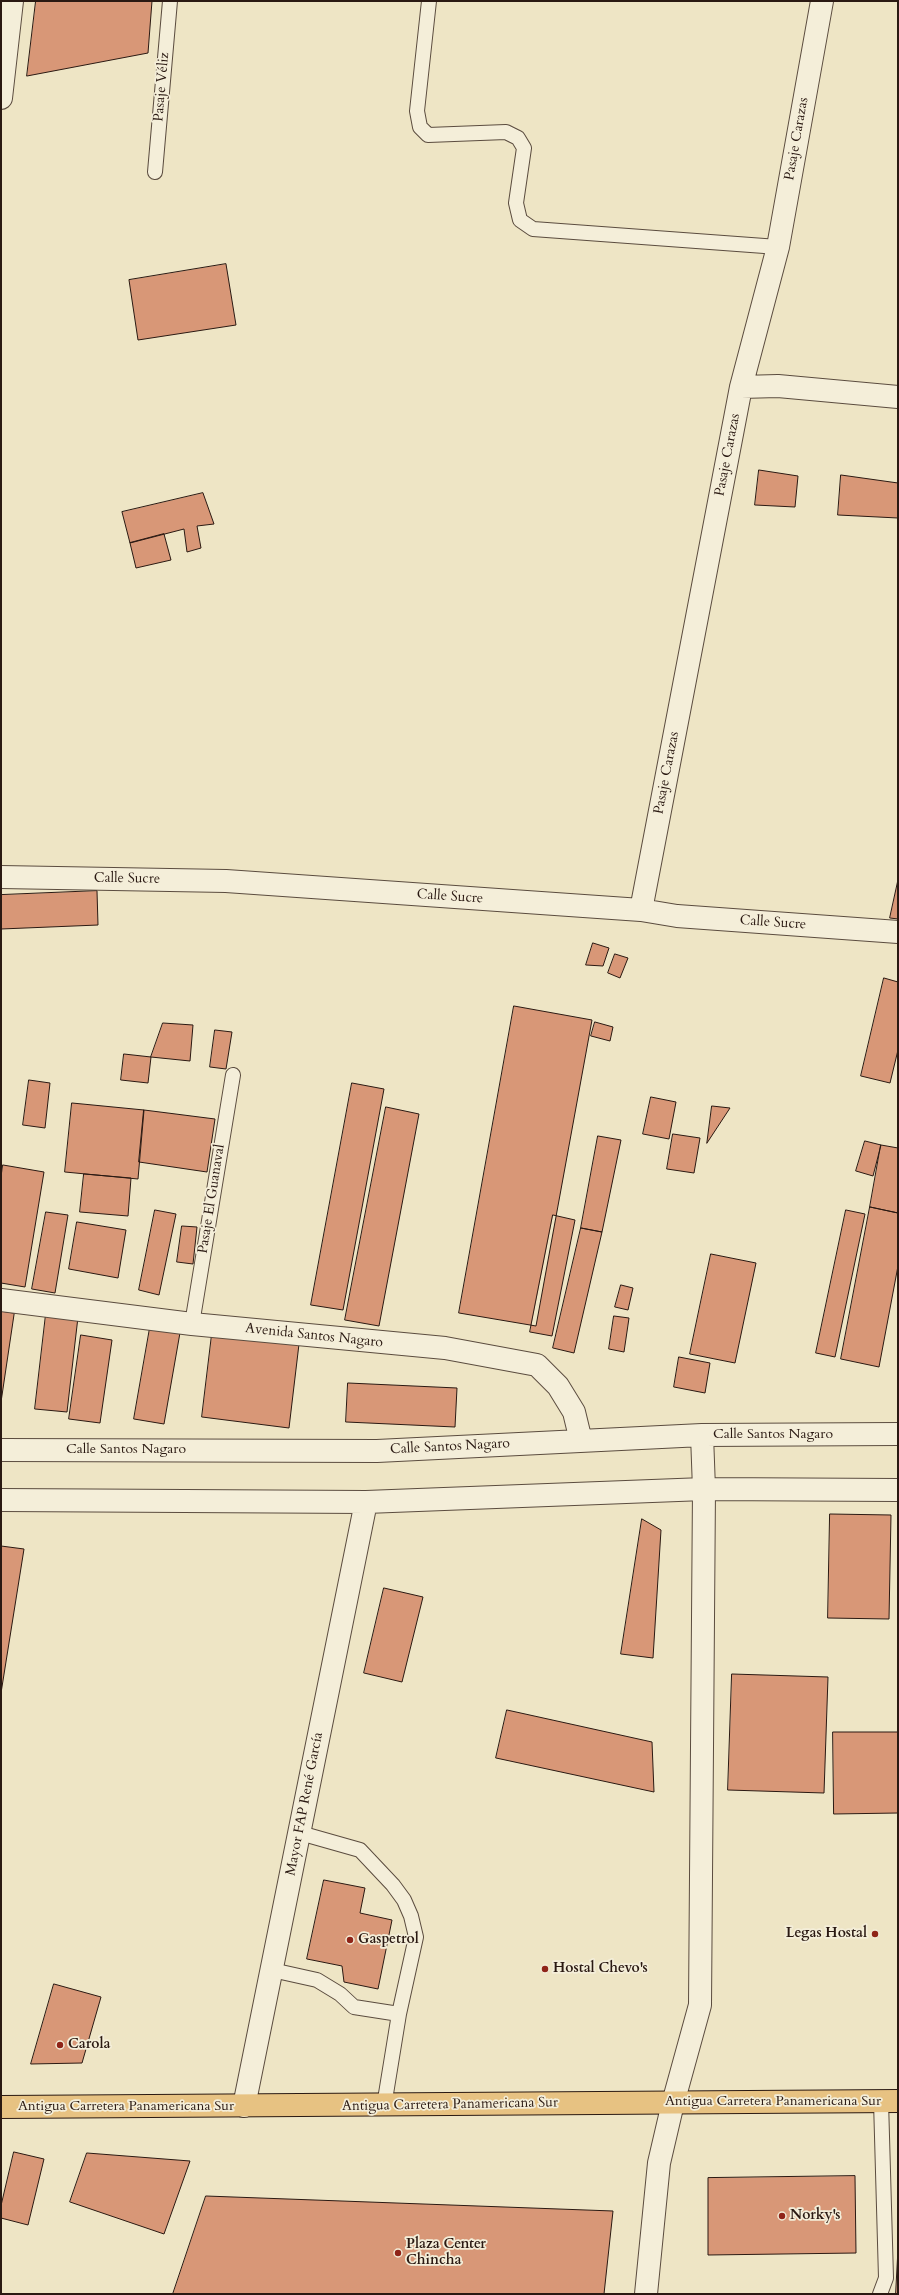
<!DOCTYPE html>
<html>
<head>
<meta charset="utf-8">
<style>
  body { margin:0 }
  #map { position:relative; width:899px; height:2295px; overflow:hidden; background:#eee5c5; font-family:Cardo,serif }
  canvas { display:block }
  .frame { position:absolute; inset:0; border:2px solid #2a1912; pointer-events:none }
</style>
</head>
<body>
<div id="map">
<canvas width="899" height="2295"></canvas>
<div class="frame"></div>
</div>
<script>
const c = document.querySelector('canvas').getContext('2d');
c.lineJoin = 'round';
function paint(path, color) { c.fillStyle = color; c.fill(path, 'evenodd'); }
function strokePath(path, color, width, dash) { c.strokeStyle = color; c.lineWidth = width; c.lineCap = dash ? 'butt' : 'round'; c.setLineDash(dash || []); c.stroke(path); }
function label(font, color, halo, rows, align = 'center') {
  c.font = font + ' Cardo,serif'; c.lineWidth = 3.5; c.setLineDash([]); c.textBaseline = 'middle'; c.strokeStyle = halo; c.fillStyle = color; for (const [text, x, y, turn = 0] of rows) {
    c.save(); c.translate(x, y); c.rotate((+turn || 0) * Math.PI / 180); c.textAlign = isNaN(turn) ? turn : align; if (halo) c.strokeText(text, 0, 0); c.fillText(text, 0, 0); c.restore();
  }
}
const building = new Path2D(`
  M36,1H152L148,53L27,76Z
  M226,264L236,325L138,340L129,280Z
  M759,470L798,476L795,507L755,505Z
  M841,475L898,483V518L838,515Z
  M203,493L214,524L197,526L201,548L187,552L184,529L130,543L122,512Z
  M164,534L171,560L136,568L130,543Z
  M898,880V919L890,918Z
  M97,891L98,925L1,929V895Z
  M593,943L609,948L603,966L586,965Z
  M615,954L628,958L620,978L608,973Z
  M884,978L898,982V1050L890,1083L861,1076Z
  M514,1006L592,1020L536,1326L459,1313Z
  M595,1022L613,1027L610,1041L591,1036Z
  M163,1023L193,1025L190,1061L151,1057Z
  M215,1030L232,1032L226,1069L210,1067Z
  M124,1054L151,1057L148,1083L121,1080Z
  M29,1080L50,1083L45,1128L23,1125Z
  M352,1083L384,1089L343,1310L311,1305Z
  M651,1097L676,1102L669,1139L643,1134Z
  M72,1103L144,1110L138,1179L65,1172Z
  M712,1106L730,1108L707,1143Z
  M386,1107L419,1114L379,1326L345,1320Z
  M144,1110L215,1119L207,1172L139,1162Z
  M673,1134L700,1138L694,1173L667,1169Z
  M598,1136L621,1140L602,1232L581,1228Z
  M865,1141L881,1145L873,1176L856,1171Z
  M881,1145L898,1148V1213L870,1207Z
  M3,1165L44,1172L25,1287L1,1283V1177Z
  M84,1174L131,1178L128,1216L80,1212Z
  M870,1207L898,1213V1266L879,1367L841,1359Z
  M155,1210L176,1214L159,1295L139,1290Z
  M846,1210L865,1214L835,1357L816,1353Z
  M46,1212L68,1215L55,1293L32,1289Z
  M553,1215L575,1220L552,1336L530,1332Z
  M77,1222L126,1230L118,1278L69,1269Z
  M182,1226L197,1227L193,1264L177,1262Z
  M581,1228L602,1232L574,1353L553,1348Z
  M711,1254L756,1263L735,1363L690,1354Z
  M621,1285L633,1288L628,1310L615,1307Z
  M15,1308L1,1402V1311L13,1313Z
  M46,1314L78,1317L67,1412L35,1409Z
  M614,1316L629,1318L624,1352L609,1349Z
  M151,1322L181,1327L164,1424L134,1419Z
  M212,1334L299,1344L289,1428L202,1417Z
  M81,1335L112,1340L100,1423L69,1419Z
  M679,1357L710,1363L705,1393L674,1387Z
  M348,1383L457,1388L455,1427L346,1422Z
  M830,1514L891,1515L889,1619L828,1618Z
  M642,1519L661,1530L653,1658L621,1654Z
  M1,1546L24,1549L1,1693Z
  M384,1588L423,1597L402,1682L364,1673Z
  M732,1674L828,1677L824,1793L728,1790Z
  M507,1710L652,1742L654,1792L496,1758Z
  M833,1732H898V1813L834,1814Z
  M324,1880L365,1888L360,1913L392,1920L378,1989L344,1982L342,1966L307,1959Z
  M54,1984L101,1997L82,2063L31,2064Z
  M14,2152L44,2159L28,2225L1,2218V2206Z
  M87,2153L190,2161L164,2234L70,2202Z
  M855,2176L856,2253L708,2255V2178Z
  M206,2196L613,2211L604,2294H173Z
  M898,2249V2294H896Z`);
paint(building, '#d89777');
strokePath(building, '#2a1912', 1);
const lane = new Path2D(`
  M429,1L417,111L420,127L428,135L506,132L518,138L524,148L516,203L520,220L533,229L778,247
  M155,172L170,1
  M192,1324L233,1075
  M300,1833L360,1850L393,1885L404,1900L411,1916L416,1937L399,2014L384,2106
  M272,1970L317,1980L340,1994L354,2007L399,2014
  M880,2294L886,2278L881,2101`);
const street = new Path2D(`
  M1,98L12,1
  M741,387L778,386L898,397
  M1,877L226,881L641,910L677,916L898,932
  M641,910L741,387L778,247L822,1
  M1,1300L192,1324L445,1348L537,1365L558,1386L574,1412L581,1441
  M1,1450L377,1451L702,1435L898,1434
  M1,1500L366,1502L704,1489L898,1490
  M244,2106L366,1502
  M646,2294L659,2163L673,2103L700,2005L704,1489L702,1435`);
const highway = new Path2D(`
  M1,2107L898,2101`);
strokePath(lane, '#5b4c3f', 16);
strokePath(street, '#5b4c3f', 24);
strokePath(highway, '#2a1912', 24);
strokePath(lane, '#f4eed9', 14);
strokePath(street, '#f4eed9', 22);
strokePath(highway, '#e7c282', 22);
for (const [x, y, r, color] of [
  [875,1934,4,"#8f2418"],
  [350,1940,4,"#8f2418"],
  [545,1969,4,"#8f2418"],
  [60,2045,4,"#8f2418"],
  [782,2216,4,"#8f2418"],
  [398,2253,4,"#8f2418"]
]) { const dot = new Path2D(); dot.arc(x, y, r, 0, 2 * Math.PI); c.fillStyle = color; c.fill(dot); strokePath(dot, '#f4eed9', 1.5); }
label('14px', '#2a1912', '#f4eed9', [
  ["Pasaje Véliz",162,87,-85],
  ["Pasaje Carazas",797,139,-80],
  ["Pasaje Carazas",728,455,-79],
  ["Pasaje Carazas",667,773,-79],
  ["Calle Sucre",127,879,1],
  ["Calle Sucre",450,897,4],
  ["Calle Sucre",773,923,4],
  ["Pasaje El Guanaval",212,1199,-81],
  ["Avenida Santos Nagaro",314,1336,6],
  ["Calle Santos Nagaro",773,1435],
  ["Calle Santos Nagaro",450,1447,-3],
  ["Calle Santos Nagaro",126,1450],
  ["Mayor FAP René García",305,1804,-79],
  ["Antigua Carretera Panamericana Sur",773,2102],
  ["Antigua Carretera Panamericana Sur",450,2105,-1],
  ["Antigua Carretera Panamericana Sur",126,2107]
]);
label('bold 14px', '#2a1912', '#f4eed9', [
  ["Legas Hostal",867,1934,"right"],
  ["Gaspetrol",358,1940],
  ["Hostal Chevo's",553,1969],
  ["Carola",68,2045],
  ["Norky's",790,2216],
  ["Plaza Center",406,2245],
  ["Chincha",406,2261]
], 'left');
</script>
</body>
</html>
